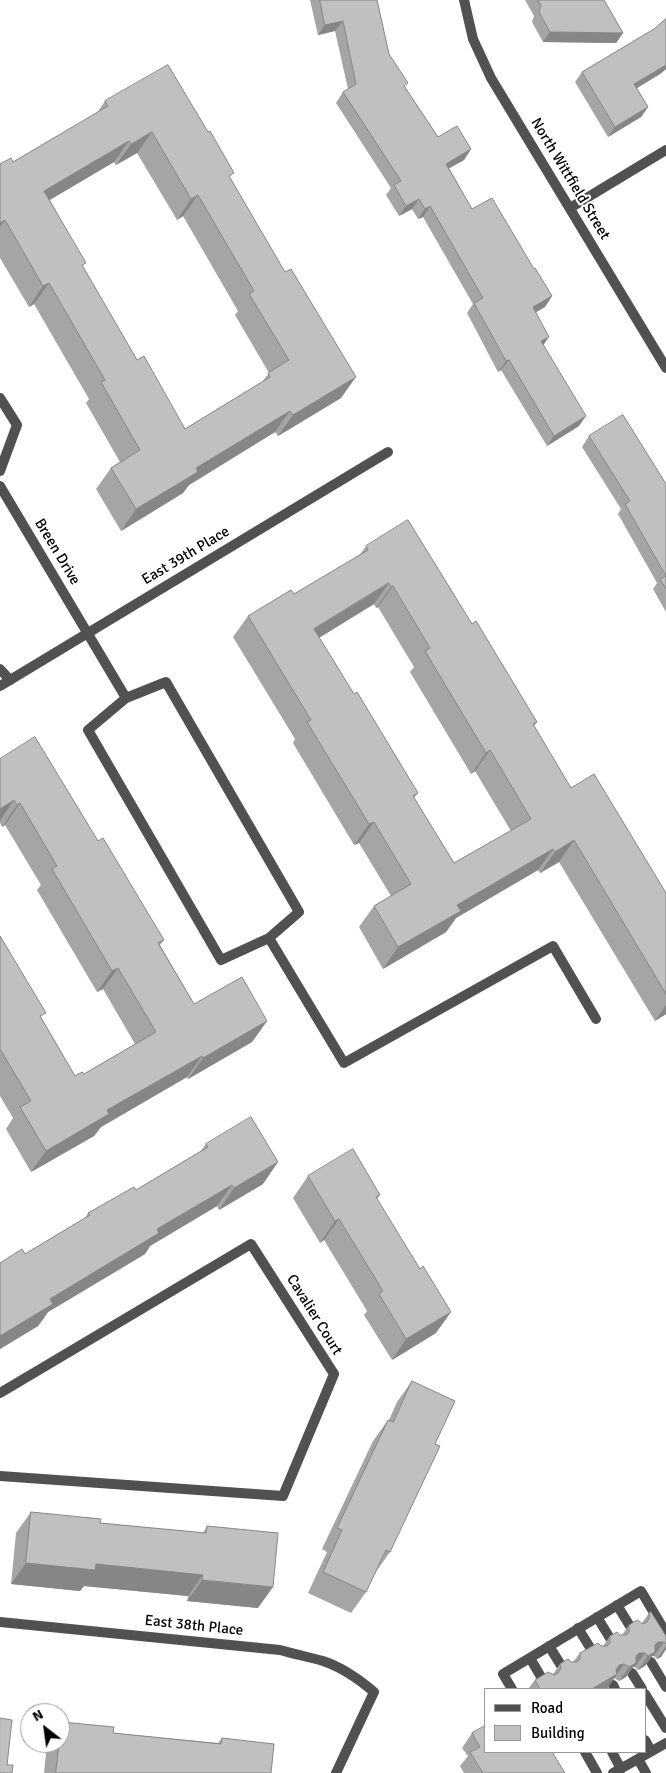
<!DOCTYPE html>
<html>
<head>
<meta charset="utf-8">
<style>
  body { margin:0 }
  #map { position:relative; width:666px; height:1773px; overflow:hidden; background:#fff; font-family:Signika,sans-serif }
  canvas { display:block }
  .legend { position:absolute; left:484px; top:1688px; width:162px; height:65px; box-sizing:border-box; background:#fff; border:1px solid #999; margin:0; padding:6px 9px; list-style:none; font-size:15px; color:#000 }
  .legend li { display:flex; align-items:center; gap:10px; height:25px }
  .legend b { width:25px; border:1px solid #999 }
  .north { position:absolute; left:20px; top:1703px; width:50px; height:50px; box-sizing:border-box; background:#fff; border:1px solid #999; border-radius:50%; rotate:330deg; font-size:14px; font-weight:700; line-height:20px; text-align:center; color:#000 }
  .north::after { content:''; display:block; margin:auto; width:18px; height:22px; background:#000; clip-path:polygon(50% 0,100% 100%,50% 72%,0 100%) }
</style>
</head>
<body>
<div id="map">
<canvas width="666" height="1773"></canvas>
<ul class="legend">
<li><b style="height:6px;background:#515151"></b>Road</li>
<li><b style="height:14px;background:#c0c0c0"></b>Building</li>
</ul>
<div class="north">N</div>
</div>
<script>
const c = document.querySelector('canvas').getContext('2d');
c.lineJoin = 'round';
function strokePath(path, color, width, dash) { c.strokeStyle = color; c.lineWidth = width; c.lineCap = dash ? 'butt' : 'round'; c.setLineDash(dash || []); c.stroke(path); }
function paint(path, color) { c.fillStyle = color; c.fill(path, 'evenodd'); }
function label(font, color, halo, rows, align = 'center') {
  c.font = font + ' Signika,sans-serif'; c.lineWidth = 4; c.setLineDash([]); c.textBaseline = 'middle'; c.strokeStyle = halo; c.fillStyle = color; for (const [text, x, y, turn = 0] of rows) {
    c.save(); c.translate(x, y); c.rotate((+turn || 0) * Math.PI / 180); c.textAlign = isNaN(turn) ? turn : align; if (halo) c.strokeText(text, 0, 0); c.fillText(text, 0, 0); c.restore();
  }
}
strokePath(new Path2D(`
  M88,634L126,698L166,682L299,912L269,938L344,1063L553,946L596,1019
  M0,669L10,680
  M126,698L88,730L221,960L269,938
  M617,1605L633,1631
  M597,1617L613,1643
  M578,1628L594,1654
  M549,1646L564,1670
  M530,1658L544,1682
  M651,1662L666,1687
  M632,1673L642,1689
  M613,1685L615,1689
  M512,1689L503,1674L641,1591L666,1633
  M645,1694L666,1728
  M645,1740L651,1751
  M585,1752L597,1773
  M612,1752L621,1769
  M638,1759L646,1773
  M613,1773L666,1743`), '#515151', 10);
strokePath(new Path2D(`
  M464,0L473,39L491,78L666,368
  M570,208L666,150
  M0,398L17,425L0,471
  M0,486L88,634
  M0,686L388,452
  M0,1393L251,1244L334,1374L283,1496L0,1476
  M0,1622L280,1650C294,1654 309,1657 323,1661C341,1667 360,1680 374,1692L336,1773`), '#515151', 10);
paint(new Path2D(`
  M310,0H377L389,54L405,87L438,137L471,149L464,160L449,168L472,209L534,269L552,296L545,307L536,312L543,345L579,426L547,446L501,370L498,372L467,313L473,304L423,217L418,219L412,209L399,216L386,195L391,188L336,103L343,92L348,89L335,31L318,35Z
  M525,0H604L623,33L616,43L543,42L532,22L534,16Z
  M666,19V69L660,74L637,88L648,107L641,117L608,137L575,82L582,72L654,29Z
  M105,101L231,179L341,398L278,436L275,432L189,485L183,493L121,531L96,489L111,468L120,462L86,403L89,399L34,304L29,307L0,258V164L13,162L97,113ZM137,153L177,220L183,216L238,311L235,315L269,373L262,382L185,429L137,360L83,267L50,200L114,162L116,165Z
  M589,436L666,484V612L653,589L657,583L618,514L621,509L582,447Z
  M366,546L472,624L537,722L534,726L571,788L666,893V1014L655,1021L559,862L540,873L538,870L456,918L446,932L383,969L359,927L374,906L391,896L359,843L354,845L293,743L295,739L233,637L248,616L294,594L359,556ZM374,604L376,608L378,607L414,667L410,672L471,774L475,771L511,831L454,863L414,798L418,793L354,694L319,638Z
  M0,759L98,841L164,940L160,945L194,1004L267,1021L252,1042L188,1079L187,1077L101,1127L94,1136L31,1172L6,1129L13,1118L0,1096V936L42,1019L75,1076L84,1074L135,1044L103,989L97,992L37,890L41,885L5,825L2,827L0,823Z
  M206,1144L263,1184L219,1210L217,1206L150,1246L145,1254L48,1312L38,1326L0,1349V1263L25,1254L85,1218L88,1213L136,1190L200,1152Z
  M308,1176L380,1195L377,1199L436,1333L392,1360L364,1315L367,1311L324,1240L320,1243L293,1198Z
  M412,1381L435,1444L390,1552L375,1573L366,1592L351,1613L308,1593L327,1552L322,1549L373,1441L388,1420H389L397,1402Z
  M31,1512L100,1523L203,1533L207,1526L258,1608L187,1601L188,1596L84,1586L80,1591L11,1584L16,1533Z
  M649,1613L666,1636V1649L661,1657L657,1659L654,1656H652L645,1666L638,1670L635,1667H633L626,1677L619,1681L614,1678L606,1689H528L535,1680L553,1674L560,1664L573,1662L580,1653L603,1646L610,1636L622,1635L629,1625L642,1623Z
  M62,1722L113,1733L218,1743L222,1738L271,1773H44L47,1743H60V1724Z
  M472,1733L565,1773H464L460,1766L468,1756L462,1748Z`), '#a5a5a5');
paint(new Path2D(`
  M343,21L335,31L318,35L325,25Z
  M550,32L623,33L616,43L543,42Z
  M666,65V69L660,74L627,94L634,84Z
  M648,107L641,117L608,137L615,127Z
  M152,132L137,153L116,165L131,144Z
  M129,141L114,162L29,212L44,191Z
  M471,149L464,160L439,174L446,164Z
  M198,195L183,216L177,220L191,199Z
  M419,199L412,209L399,216L406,206Z
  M430,206L423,217L418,219L425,209Z
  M5,220L0,227V223Z
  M49,283L34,304L29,307L43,286Z
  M552,296L545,307L526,318L533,307Z
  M549,337L542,347L541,341Z
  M509,360L501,370L498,372L506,361Z
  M356,377L341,398L278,436L293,415Z
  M290,411L275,432L189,485L183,493L121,531L136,509L196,468Z
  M586,416L579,426L547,446L554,436Z
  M389,583L374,604L299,650L314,629Z
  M393,586L378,607L376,608L391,587Z
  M490,750L475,771L471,774L486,753Z
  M14,800L0,821V809Z
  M20,803L5,825L2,827L17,805Z
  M374,822L359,843L354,845L369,824Z
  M574,840L559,862L540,873L555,852Z
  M553,849L538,870L456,918L446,932L383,969L398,947L457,905Z
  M118,968L103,989L97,992L112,971Z
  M666,1005V1014L655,1021Z
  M267,1021L252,1042L188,1079L203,1058Z
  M202,1056L187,1077L101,1127L94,1136L31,1172L46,1151L107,1110Z
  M278,1162L263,1184L219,1210L234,1188Z
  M232,1185L217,1206L150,1246L145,1254L48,1312L38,1326L0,1349V1336L50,1299L157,1229Z
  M339,1219L324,1240L320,1243L335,1221Z
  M451,1312L436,1333L392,1360L406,1339Z
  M26,1563L96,1564L203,1575L188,1596L84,1586L80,1591L11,1584Z
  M202,1580L273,1587L258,1608L187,1601Z
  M658,1642H664L654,1656H652L645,1666L638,1670L655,1645Z
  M666,1646V1649L661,1657L657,1659Z
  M639,1653H645L635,1667H633L626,1677L619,1681Z
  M624,1664L607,1689H592L619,1665Z`), '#868686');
const building = new Path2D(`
  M320,0H377L389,54L408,83L404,86L438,137L457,126L471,149L446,164L472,209L492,198L534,269L535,268L552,296L533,307L549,337L541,341L586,416L554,436L509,360L506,361L474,303L483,298L430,206L425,209L419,199L406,206L394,185L401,181L343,92L356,84L343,21L325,25Z
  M538,0H604L623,33L550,32L539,12L541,6Z
  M666,19V65L634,84L648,107L615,127L582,72L654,29Z
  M168,65L208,132L210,131L234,173L229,176L285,272L291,269L356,377L293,415L290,411L196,468L198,472L136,509L111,468L140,450L101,382L105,380L49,283L43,286L5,220L0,223V164L11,158L13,162L108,106L105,101ZM152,132L191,199L198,195L254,291L249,294L289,360L268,373L270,377L185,429L144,356L137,360L82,265L86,263L44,191L129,141L131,144Z
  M623,415L666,484V589L660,579L666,576L625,504L630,501L589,436Z
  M408,520L472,624L476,621L537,722L533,724L571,788L594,774L666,893V994L574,840L555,852L553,849L457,905L461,911L398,947L374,906L411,884L374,822L369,824L307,722L311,720L248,616L291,590L294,594L368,550L366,546ZM389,583L391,587L393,586L430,648L425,651L486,753L490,750L531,819L454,863L413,796L418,793L357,692L354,694L314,629Z
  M35,737L98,841L103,838L164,940L158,943L194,1004L242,977L267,1021L203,1058L202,1056L107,1110L109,1114L46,1151L20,1107L31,1101L0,1049V936L46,1013L40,1016L75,1076L82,1072L84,1074L156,1032L118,968L112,971L52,869L57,866L20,803L17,805L14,800L0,809V759Z
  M251,1117L278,1162L234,1188L232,1185L157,1229L159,1233L50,1299L53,1304L0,1336V1263L22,1249L25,1254L90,1215L88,1213L134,1187L136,1190L208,1147L206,1144Z
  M353,1149L380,1195L376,1197L420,1269L423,1266L451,1312L406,1339L379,1294L383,1291L339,1219L335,1221L308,1176Z
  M412,1381L455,1401L435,1444L440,1446L390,1552L386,1550L366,1592L323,1572L342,1530L337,1528L388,1420L393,1422Z
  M31,1512L101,1519L100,1523L206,1533L207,1526L278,1533L273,1587L202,1580L203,1575L96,1564L95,1570L26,1563Z
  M651,1612L666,1636V1644L664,1642H658L655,1645V1652L648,1656L645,1653H639L636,1656V1663L629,1667L624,1664L619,1665L616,1670L617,1674L592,1689H540L535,1680L548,1672L554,1675L558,1673L561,1668L560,1664L568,1659L571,1662H577L580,1659V1653L598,1643L601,1646H607L610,1643V1636L617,1632L620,1635H626L629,1632V1625L637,1620L643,1624L647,1622L650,1617L649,1613Z
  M0,1718L12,1720L7,1765H13L12,1773H0Z
  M62,1722L114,1727L113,1733L221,1744L222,1738L274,1744L271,1773H56Z
  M485,1726V1752H552L565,1773H483L470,1752L480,1747L472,1733Z`);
paint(building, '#c0c0c0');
strokePath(building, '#868686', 1);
label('15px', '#000', '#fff', [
  ["North Wittfield Street",570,179,59],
  ["Breen Drive",57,552,59],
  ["East 39th Place",186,556,-31],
  ["Cavalier Court",314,1315,58],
  ["East 38th Place",194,1626,6]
]);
</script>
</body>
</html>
